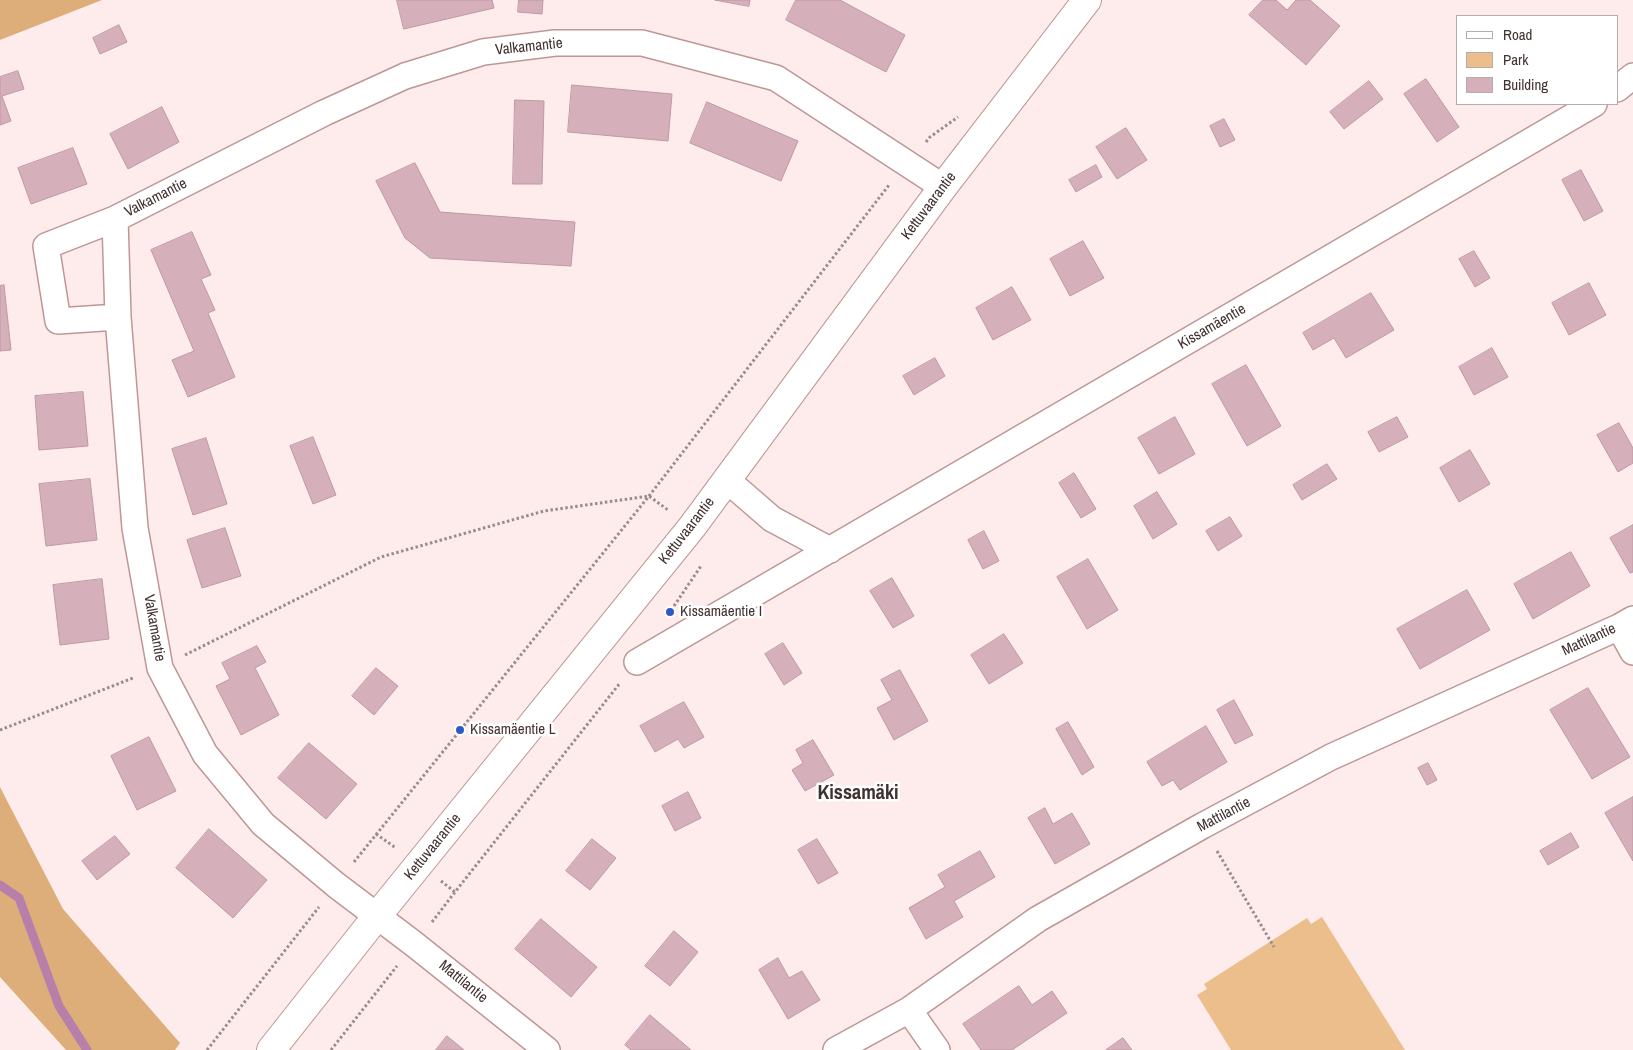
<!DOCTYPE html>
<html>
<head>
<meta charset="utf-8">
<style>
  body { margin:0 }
  #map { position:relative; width:1633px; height:1050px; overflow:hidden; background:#fdeceb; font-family:"Archivo Narrow",sans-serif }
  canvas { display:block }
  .legend { position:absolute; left:1456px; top:15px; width:162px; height:90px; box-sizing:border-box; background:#fff; border:1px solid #b3adac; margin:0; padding:6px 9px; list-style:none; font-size:15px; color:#413130 }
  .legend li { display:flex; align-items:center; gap:10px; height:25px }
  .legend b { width:25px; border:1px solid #b3adac }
</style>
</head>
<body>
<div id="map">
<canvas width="1633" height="1050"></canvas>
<ul class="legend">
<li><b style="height:6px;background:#fff"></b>Road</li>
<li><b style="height:14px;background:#ebbe8c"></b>Park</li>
<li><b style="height:14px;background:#d5afba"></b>Building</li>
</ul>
</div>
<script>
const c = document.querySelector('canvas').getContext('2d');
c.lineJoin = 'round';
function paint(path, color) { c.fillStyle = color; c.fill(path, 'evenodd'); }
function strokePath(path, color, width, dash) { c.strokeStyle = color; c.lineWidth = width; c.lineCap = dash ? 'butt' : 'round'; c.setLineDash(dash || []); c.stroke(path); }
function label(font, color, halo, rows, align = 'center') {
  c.font = font + ' "Archivo Narrow",sans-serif'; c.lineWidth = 5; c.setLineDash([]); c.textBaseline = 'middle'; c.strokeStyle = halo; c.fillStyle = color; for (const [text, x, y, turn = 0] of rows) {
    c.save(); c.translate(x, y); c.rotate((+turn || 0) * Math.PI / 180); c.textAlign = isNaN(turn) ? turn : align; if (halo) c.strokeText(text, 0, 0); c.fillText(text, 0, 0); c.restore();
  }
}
paint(new Path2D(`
  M1322,917L1405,1050H1231L1197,995L1207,989L1204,984L1307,918L1311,924Z`), '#ebbe8c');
paint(new Path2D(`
  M0,0H102L0,40Z
  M0,787L63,909L180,1043L175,1050H66L0,977Z`), '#ddae7a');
strokePath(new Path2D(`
  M0,885L19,898L59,1006L87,1050`), '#b680aa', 9);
const building = new Path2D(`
  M397,0H492L494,8L404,29Z
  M519,0H543L542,14L518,12Z
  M715,0H750L749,6Z
  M796,0H840L905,35L886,72L786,20Z
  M1263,0H1276L1287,10L1296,0H1310L1340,26L1306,65L1249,15Z
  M119,25L127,42L100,54L93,38Z
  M18,71L24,89L2,96L11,121L0,125V77Z
  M1426,79L1459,127L1437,142L1404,94Z
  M1369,81L1383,99L1344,129L1330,112Z
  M572,85L672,94L668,141L568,132Z
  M515,100L544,101L542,184H513Z
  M707,102L798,141L781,181L690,143Z
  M162,107L179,142L128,169L110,134Z
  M1224,119L1235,140L1220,147L1210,126Z
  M1126,128L1147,160L1117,179L1096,147Z
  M73,148L87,184L31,204L18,168Z
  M415,163L440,212L575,222L571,266L430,258L405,238L376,181Z
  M1096,165L1102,177L1076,192L1069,180Z
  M1581,170L1603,211L1584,221L1562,180Z
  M192,232L211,275L201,279L215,310L208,313L235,377L188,397L172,360L194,351L151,250Z
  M1083,241L1104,278L1070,296L1050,259Z
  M1474,251L1490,278L1475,287L1459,259Z
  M1589,283L1606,315L1569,335L1552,303Z
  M4,285L11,350L0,351V286Z
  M1012,287L1031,320L993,340L976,308Z
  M1371,293L1394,330L1346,358L1334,338L1313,350L1303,333Z
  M1492,348L1508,377L1474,395L1459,367Z
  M935,358L945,376L914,395L903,376Z
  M1246,365L1281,426L1247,446L1212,384Z
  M83,392L88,446L39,450L35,396Z
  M1175,417L1195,454L1159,474L1138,438Z
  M1397,417L1408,437L1379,452L1368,432Z
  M1619,423L1633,448V463L1618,472L1597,435Z
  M313,437L336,495L313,504L290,446Z
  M206,438L227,504L193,515L172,449Z
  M1470,450L1490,484L1459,502L1440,468Z
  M1327,464L1337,479L1302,500L1293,485Z
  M1074,473L1096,509L1081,518L1059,483Z
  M90,479L97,540L46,546L39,484Z
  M1157,492L1177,524L1153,539L1134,506Z
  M1230,517L1242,536L1218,551L1206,531Z
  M1633,525V572L1630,573L1610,538Z
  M225,528L241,576L202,588L187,540Z
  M984,531L999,561L983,569L968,540Z
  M1571,552L1590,586L1533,619L1514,584Z
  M1088,559L1118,610L1087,629L1057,577Z
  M892,578L914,616L893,628L870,591Z
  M102,579L109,639L60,645L53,585Z
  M1467,590L1490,630L1420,669L1397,629Z
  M1004,634L1023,663L989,684L971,655Z
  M783,643L802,673L784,685L765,654Z
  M257,646L266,662L255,668L279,715L241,735L216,686L230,679L222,663Z
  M376,668L398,686L374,715L352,696Z
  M900,670L928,721L894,740L877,708L892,700L881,680Z
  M1588,688L1630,757L1592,779L1550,710Z
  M1234,700L1253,735L1235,744L1217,710Z
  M684,702L704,737L684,748L678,739L655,752L640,726Z
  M1068,722L1094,767L1082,775L1056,729Z
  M1206,726L1227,762L1180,790L1173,780L1162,786L1147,762Z
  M149,737L176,791L137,810L111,756Z
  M813,740L834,775L805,791L792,770L803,763L796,750Z
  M309,743L357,784L326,819L278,778Z
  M1428,763L1437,780L1427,785L1418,768Z
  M688,792L701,818L675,831L662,806Z
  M1633,797V861L1605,813Z
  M1045,808L1053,824L1072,813L1090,844L1055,864L1028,818Z
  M209,829L267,880L233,918L176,868Z
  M1571,833L1579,847L1548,865L1540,851Z
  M115,836L130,854L97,880L82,861Z
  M592,839L616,858L590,890L566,871Z
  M817,839L838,873L818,884L798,850Z
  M980,851L995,877L954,901L963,917L926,939L909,908L945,887L938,875Z
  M541,919L597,967L571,997L515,949Z
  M674,931L698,952L670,986L645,966Z
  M778,958L789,978L802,971L820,1000L788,1019L759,970Z
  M1019,986L1032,1005L1052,991L1067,1013L1012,1050H981L963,1024Z
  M650,1015L691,1050H631L625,1045Z
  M447,1036L464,1050H436Z
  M1123,1038L1132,1050H1106Z`);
paint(building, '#d5afba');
strokePath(building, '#be99a4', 1);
const street = new Path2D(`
  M1617,89L1633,76
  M115,219L46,246L58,321L118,317
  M727,480L772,519L830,550
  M1619,627L1633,652
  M637,662L1594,104
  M909,1010L937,1050
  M547,1050L414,944L336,885L263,824L205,754L160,668L135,528L118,317L115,219L324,113L405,76L483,52L555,43H642L776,78L943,187
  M836,1050L909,1010L1038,919L1202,826L1331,757L1619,627L1633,619`);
const secondary = new Path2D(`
  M271,1050L377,916L692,527L943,187L1087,0`);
strokePath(street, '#be9795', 28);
strokePath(secondary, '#be9795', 30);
strokePath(new Path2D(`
  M926,142L930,137L958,117
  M674,606L701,566
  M185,655L381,557L544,511L649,496L668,510
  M0,730L133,678
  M376,834L396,848
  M1217,851L1274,947
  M354,862L649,496L889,185
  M441,881L455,892L620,683
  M432,922L455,892
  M207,1050L319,907
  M331,1050L397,966`), '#9c8b8a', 3, [2.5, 2.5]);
strokePath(street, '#fff', 25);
strokePath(secondary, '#fff', 28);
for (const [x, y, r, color] of [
  [670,612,5,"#2d59c8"],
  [460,730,5,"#2d59c8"]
]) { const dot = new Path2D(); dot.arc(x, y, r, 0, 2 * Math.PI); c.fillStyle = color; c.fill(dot); strokePath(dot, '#fff', 2); }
label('15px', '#413130', '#fff', [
  ["Valkamantie",529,47,-6],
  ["Valkamantie",156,198,-27],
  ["Kettuvaarantie",929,206,-53],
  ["Kissamäentie",1212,327,-30],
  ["Kettuvaarantie",687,531,-52],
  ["Valkamantie",154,628,80],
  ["Mattilantie",1589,640,-25],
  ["Mattilantie",1224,815,-28],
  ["Kettuvaarantie",433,847,-51],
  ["Mattilantie",463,982,39]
]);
label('15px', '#413130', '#fff', [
  ["Kissamäentie I",680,612],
  ["Kissamäentie L",470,730]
], 'left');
label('bold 20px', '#413130', '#fff', [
  ["Kissamäki",858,794]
]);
</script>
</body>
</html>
